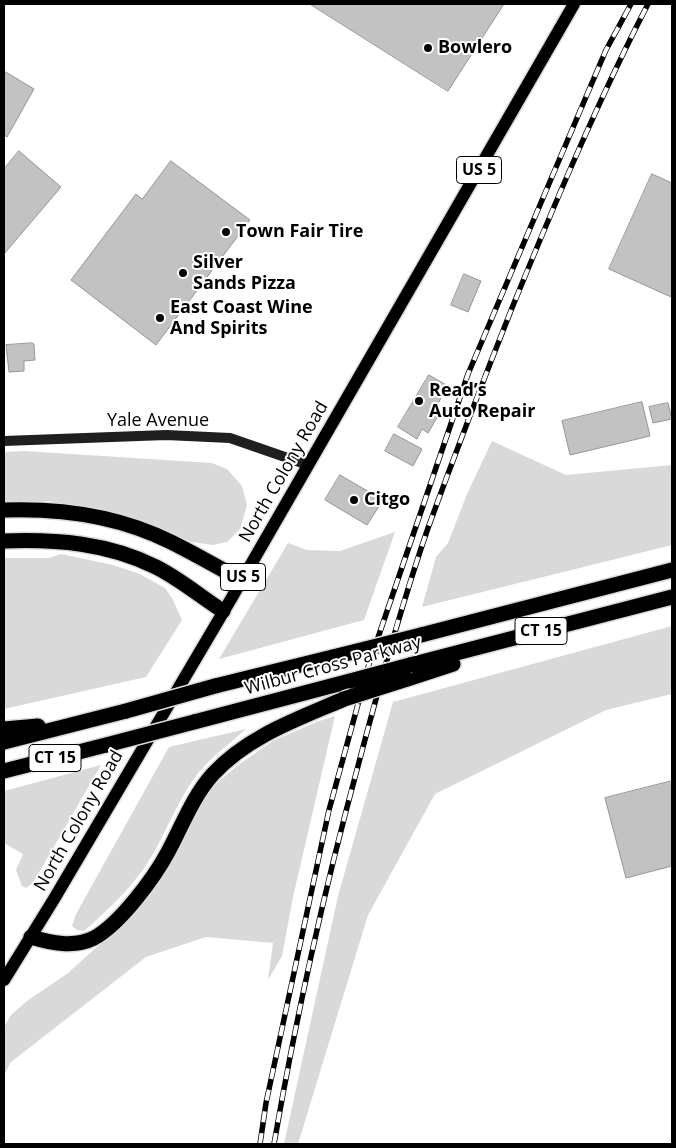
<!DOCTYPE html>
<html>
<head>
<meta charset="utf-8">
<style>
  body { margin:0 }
  #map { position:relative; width:676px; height:1148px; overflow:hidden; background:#fff; font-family:"Open Sans",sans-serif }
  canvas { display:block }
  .frame { position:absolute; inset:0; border:5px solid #000; pointer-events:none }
</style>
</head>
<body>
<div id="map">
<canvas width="676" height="1148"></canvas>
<div class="frame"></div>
</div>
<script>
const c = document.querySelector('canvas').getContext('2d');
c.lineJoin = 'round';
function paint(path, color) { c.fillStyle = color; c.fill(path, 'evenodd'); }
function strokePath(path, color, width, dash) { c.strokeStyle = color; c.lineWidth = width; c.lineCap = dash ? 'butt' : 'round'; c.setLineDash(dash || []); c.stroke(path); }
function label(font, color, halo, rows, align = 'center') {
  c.font = font + ' "Open Sans",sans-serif'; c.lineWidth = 4; c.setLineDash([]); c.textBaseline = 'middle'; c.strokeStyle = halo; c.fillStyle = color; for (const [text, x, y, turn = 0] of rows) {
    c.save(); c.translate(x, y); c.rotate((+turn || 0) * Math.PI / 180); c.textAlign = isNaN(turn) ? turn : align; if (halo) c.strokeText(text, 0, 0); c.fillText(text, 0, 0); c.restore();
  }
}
paint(new Path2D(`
  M492,441L566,475L672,465V545L422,607L436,557L448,543L467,494Z
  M24,451L212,463L227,469L242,486L247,505L240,529L227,542L213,545L186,541L138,521L49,501L4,503V452Z
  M395,532L364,620L219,659L288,543L307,550L340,551Z
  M61,554L113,565L140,574L165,588L172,598L182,620L146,677L4,709V558H49Z
  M672,626V694L606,710L435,794L368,915L298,1144H284L338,896L393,702Z
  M335,716L293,897L282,956L268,980L273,943L206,937L146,957L11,1062L4,1075V1027L11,1015L27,1001L68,973L108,937L189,827L209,790L238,765L273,741L316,722Z
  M246,729C228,745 207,760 193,780C175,806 164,837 147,864C130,889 107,911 84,931L77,930L72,926L76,914L169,747Z
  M101,765L33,883L26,888L22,886L16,870L23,854L4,843V791Z`), '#d9d9d9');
const building = new Path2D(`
  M310,4H504L448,91Z
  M4,71L34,89L7,137L4,135Z
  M19,151L61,187L4,254V169Z
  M171,161L250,220L156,345L71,280L136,194L142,199Z
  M652,174L672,183V293L671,297L609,269Z
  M464,274L481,281L468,312L451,305Z
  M32,343L34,344L35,360L24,361V371L9,372L6,345Z
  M429,375L448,386L433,412L438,416L428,433L422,429L417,439L398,427Z
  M642,402L650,436L570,455L562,421Z
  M668,403L672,419L653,423L649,407Z
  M394,434L422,449L413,466L385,451Z
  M340,475L383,500L367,525L325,500Z
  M672,781V866L626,878L605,798Z`);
paint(building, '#c2c2c2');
strokePath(building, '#969696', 1);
const primary = new Path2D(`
  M4,980L54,899L231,599L574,4`);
const highway = new Path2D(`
  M4,510C61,508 119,516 171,542C195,554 218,567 241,580
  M4,541C56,539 108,543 156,567C180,579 201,597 223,611
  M421,635L672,570
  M410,665L672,597
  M407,679L453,664
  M215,686L357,651
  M194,722L350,681
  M4,729L38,726
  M4,742L126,711
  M4,771L106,745
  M31,937C51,943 74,948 94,938C120,924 154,878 168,852C182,826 193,796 213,774C248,736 298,719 344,699`);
strokePath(primary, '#dbdbdb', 15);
strokePath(highway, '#dbdbdb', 18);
strokePath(new Path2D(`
  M4,441L166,435L230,438L308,465`), '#1f1f1f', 10);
strokePath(primary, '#000', 12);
strokePath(highway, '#000', 15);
const rail = new Path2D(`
  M260,1144L266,1103L329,810L369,664L468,374L606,50L631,4
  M274,1144C296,1017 324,891 358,766C379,686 401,606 428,528C455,454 483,381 512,308C554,205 597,103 648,4`);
strokePath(rail, '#000', 5.5);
strokePath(rail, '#fff', 4, [11]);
const highwayBridge = new Path2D(`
  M357,651L421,635
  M350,681L410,665
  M344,699L407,679
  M126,711L215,686
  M106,745L194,722`);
strokePath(highwayBridge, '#dbdbdb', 18, []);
strokePath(highwayBridge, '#000', 15);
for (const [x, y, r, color] of [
  [428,48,5,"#000"],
  [226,232,5,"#000"],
  [183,273,5,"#000"],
  [160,318,5,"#000"],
  [419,401,5,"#000"],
  [354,500,5,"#000"]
]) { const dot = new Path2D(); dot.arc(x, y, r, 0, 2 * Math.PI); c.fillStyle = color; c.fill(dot); strokePath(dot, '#fff', 2); }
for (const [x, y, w] of [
  [479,170,45],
  [243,577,45],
  [541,631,52],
  [55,758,52]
]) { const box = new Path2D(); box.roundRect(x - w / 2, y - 13.5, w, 27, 4); c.fillStyle = '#fff'; c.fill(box); strokePath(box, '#000', 1); }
label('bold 16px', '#000', null, [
  ["US 5",479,170],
  ["US 5",243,577],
  ["CT 15",541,631],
  ["CT 15",55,758]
]);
label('bold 18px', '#000', '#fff', [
  ["Bowlero",438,48],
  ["Town Fair Tire",236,232],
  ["Silver",193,263],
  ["Sands Pizza",193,284],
  ["East Coast Wine",170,308],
  ["And Spirits",170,329],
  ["Read’s",429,391],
  ["Auto Repair",429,412],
  ["Citgo",364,500]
], 'left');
label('18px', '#000', '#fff', [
  ["Yale Avenue",158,421],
  ["North Colony Road",284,472,-60],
  ["Wilbur Cross Parkway",333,666,-15],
  ["North Colony Road",79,821,-60]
]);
</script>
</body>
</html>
